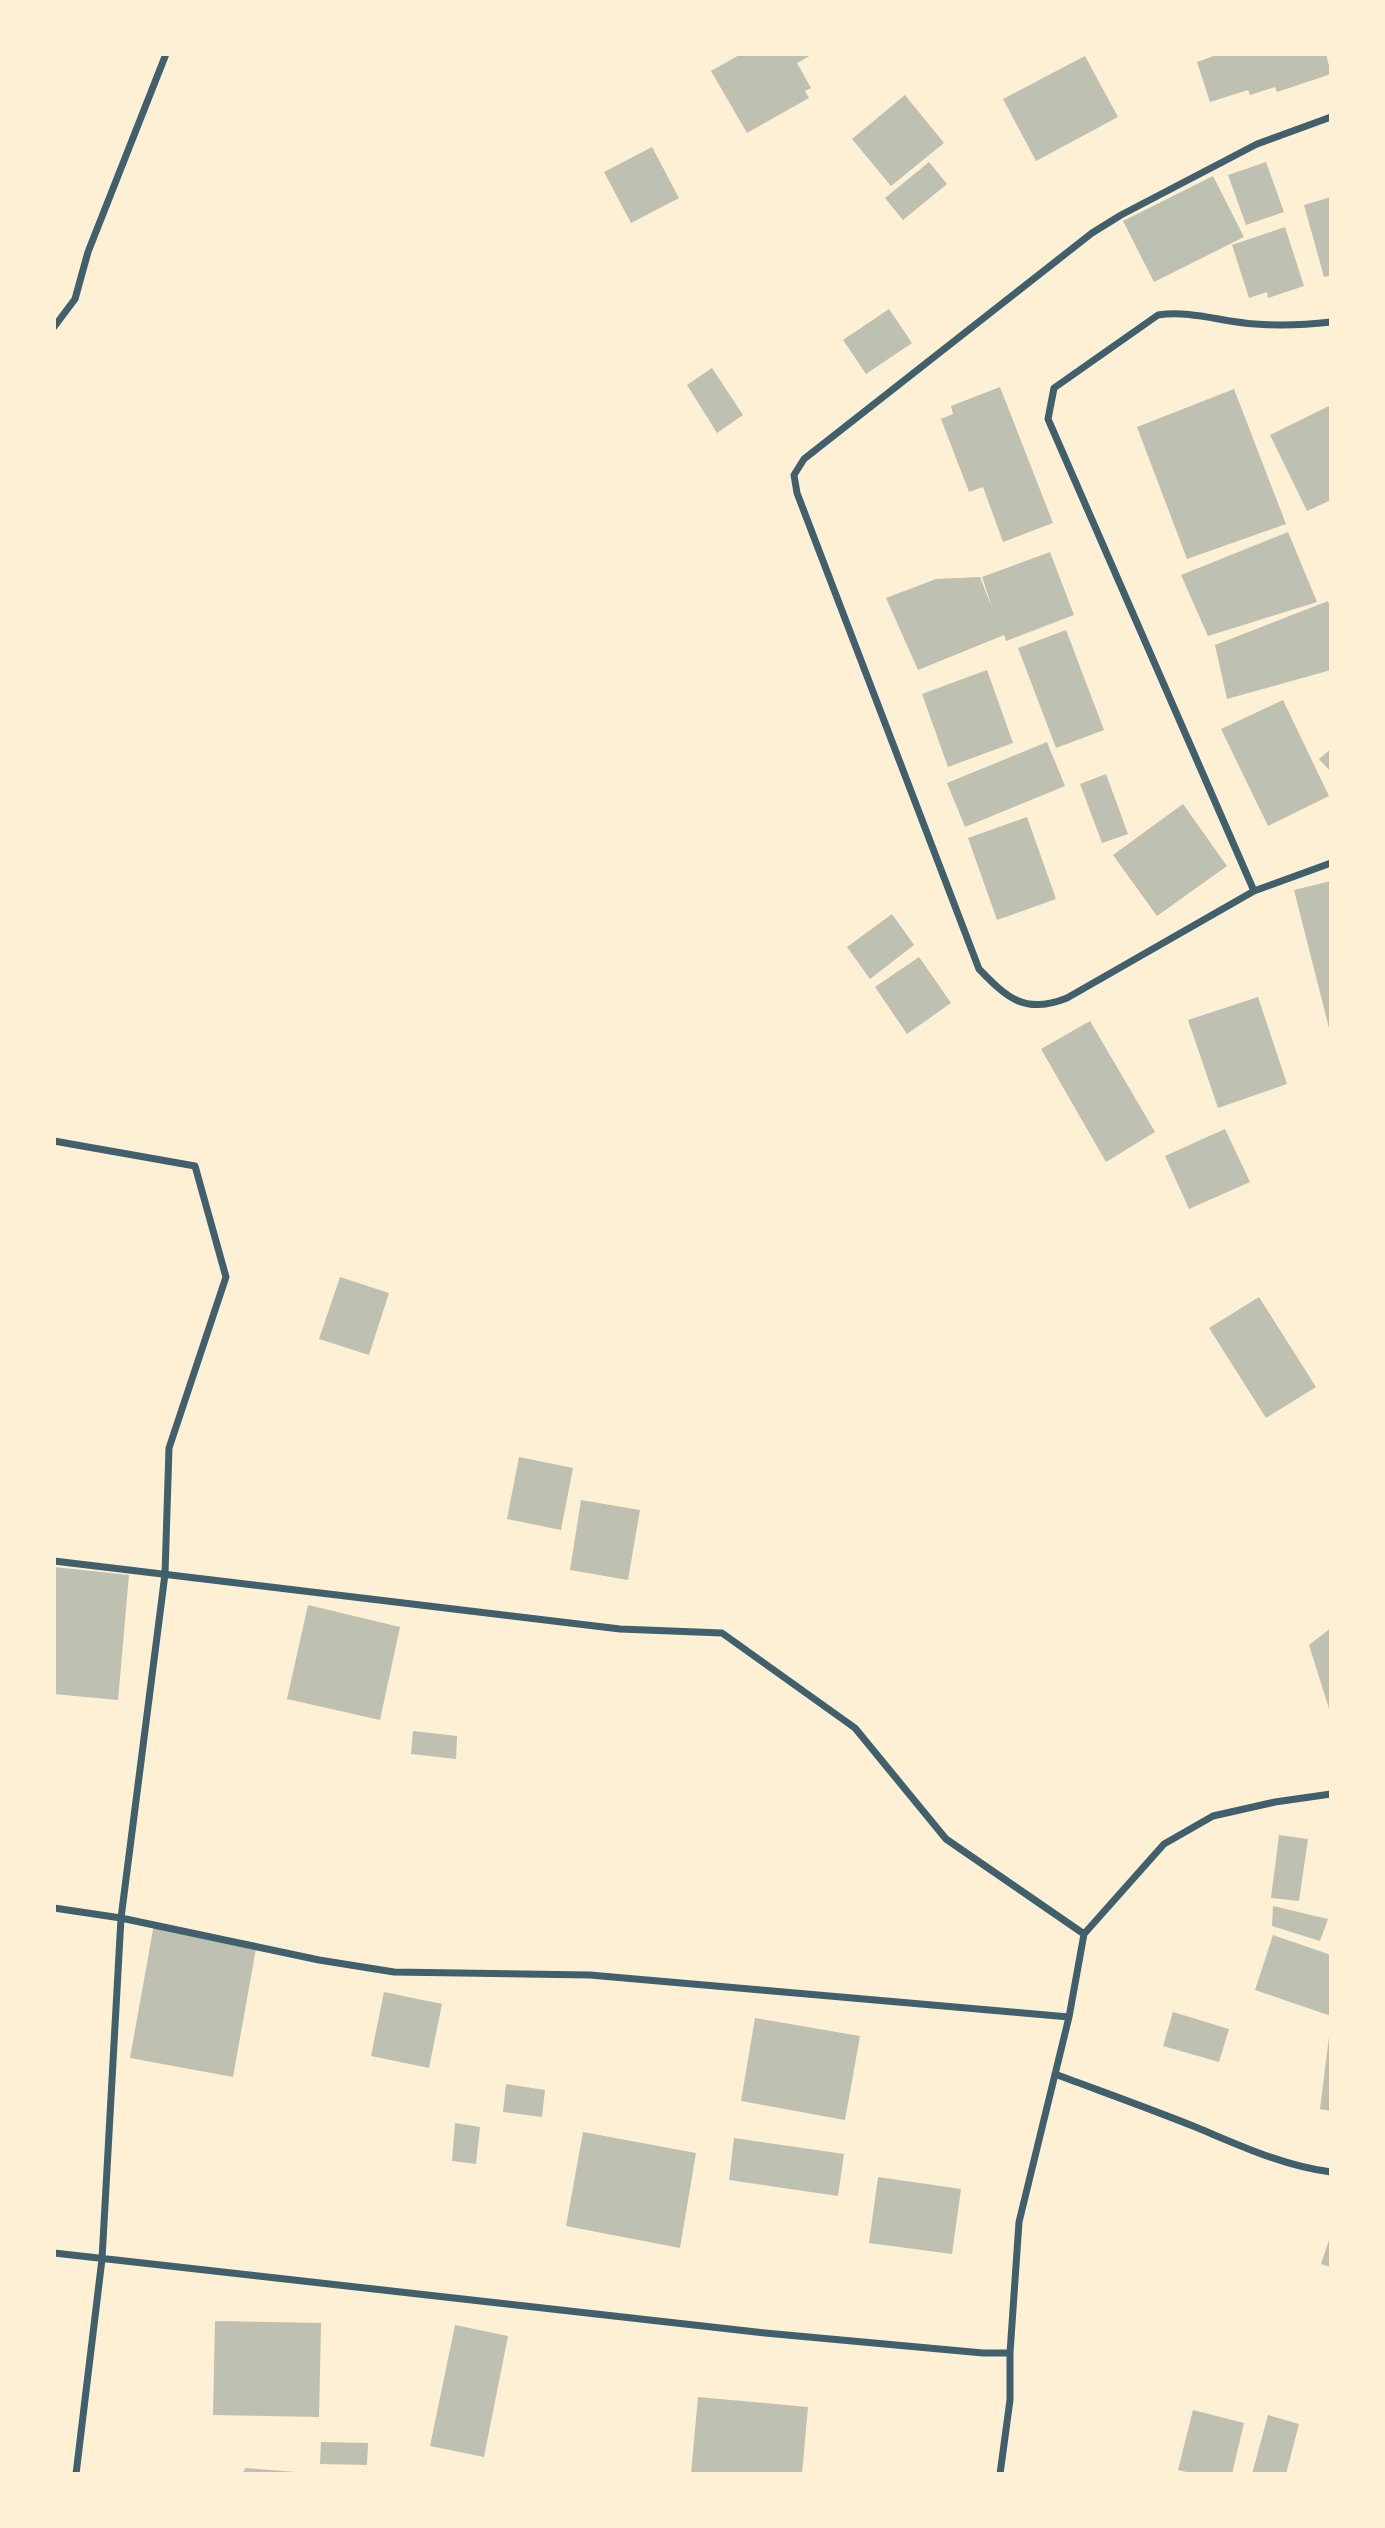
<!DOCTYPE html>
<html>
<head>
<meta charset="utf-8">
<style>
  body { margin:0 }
  #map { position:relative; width:1385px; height:2528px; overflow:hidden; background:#fdf0d5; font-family:"IBM Plex Serif",serif }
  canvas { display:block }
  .frame { position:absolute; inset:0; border:56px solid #fdf0d5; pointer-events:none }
</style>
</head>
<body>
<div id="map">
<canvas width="1385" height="2528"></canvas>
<div class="frame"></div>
</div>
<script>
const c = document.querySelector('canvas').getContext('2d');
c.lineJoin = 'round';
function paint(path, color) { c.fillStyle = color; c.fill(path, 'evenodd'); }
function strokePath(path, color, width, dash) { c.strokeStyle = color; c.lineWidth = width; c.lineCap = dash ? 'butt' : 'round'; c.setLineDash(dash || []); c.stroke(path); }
paint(new Path2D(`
  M741,54H813L797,63L811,88L805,91L809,98L747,133L711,71Z
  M1219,54H1326L1331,74L1277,92L1275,87L1250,95L1248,90L1210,102L1197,62Z
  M1085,56L1118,117L1036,161L1003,99Z
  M905,95L944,143L891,186L852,139Z
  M652,147L679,198L631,223L604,172Z
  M929,162L947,184L903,220L885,198Z
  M1266,162L1284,212L1246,225L1228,175Z
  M1213,176L1244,237L1154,282L1123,221Z
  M1331,197V275L1324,277L1304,205Z
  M1285,227L1304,286L1268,298L1267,292L1249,298L1232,245Z
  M889,309L912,343L866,374L843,340Z
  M712,368L743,415L717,433L687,385Z
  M1000,387L1053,523L1003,542L983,487L969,492L941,419L953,414L951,406Z
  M1234,389L1286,524L1187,559L1137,427Z
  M1331,405V500L1307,511L1270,435Z
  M1288,532L1317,602L1208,636L1181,575Z
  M1050,552L1074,615L1006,641L1004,635L918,670L886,598L936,579L980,577L993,610L982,577Z
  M1328,601L1331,611V670L1227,699L1215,645Z
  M1066,630L1104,730L1056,748L1018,648Z
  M987,670L1013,743L948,767L922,694Z
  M1283,700L1329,796L1268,826L1221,729Z
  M1047,742L1065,786L965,827L947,783Z
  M1331,749V772L1319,759Z
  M1106,774L1128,834L1102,843L1080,784Z
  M1183,804L1227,866L1157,916L1113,855Z
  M1027,817L1056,899L997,920L968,838Z
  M1331,881V1032H1330L1294,890Z
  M892,914L914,945L870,979L847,947Z
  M919,957L951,1003L907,1034L875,987Z
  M1258,997L1287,1084L1218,1108L1188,1020Z
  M1090,1021L1155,1132L1106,1162L1041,1049Z
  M1225,1129L1250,1182L1189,1209L1165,1156Z
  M340,1277L389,1293L369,1355L319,1339Z
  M1259,1297L1316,1387L1266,1418L1209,1328Z
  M519,1457L573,1468L561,1530L507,1519Z
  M581,1500L640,1510L628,1580L570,1570Z
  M54,1567L129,1575L118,1700L54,1694Z
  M308,1605L400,1627L380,1720L287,1699Z
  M1331,1628V1712H1330L1309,1645Z
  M413,1731L457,1736L456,1759L411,1754Z
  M1279,1835L1308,1839L1299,1901L1271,1898Z
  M1273,1906L1328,1919L1320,1941L1272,1926Z
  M154,1924L257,1943L233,2077L130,2058Z
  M1273,1935L1331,1955V2016L1255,1990Z
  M384,1992L442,2004L429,2068L371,2056Z
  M1173,2012L1229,2029L1219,2062L1163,2046Z
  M755,2018L860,2036L845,2120L741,2101Z
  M1329,2037H1331V2111L1320,2109Z
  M506,2084L545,2090L542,2117L503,2112Z
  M455,2123L480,2127L476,2164L452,2161Z
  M583,2132L696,2153L680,2248L566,2226Z
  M734,2138L844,2154L838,2196L729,2180Z
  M878,2177L961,2189L952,2254L869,2243Z
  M1330,2237L1331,2238V2267L1321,2264Z
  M215,2321L321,2323L319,2417L213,2415Z
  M455,2325L508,2336L484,2457L430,2446Z
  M698,2397L808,2407L802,2474H691Z
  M1193,2410L1244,2423L1232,2474H1195L1178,2470Z
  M1268,2415L1299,2424L1286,2474H1252Z
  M321,2442L368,2443L367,2465L320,2464Z
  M245,2468L296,2472V2474H243Z`), '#bec0b2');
strokePath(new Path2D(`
  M1331,117L1257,144L1121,215L1092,233L804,459L794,475L797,493L979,969C1007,998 1025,1015 1067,998L1254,891L1331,863
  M54,327L75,299L88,252L166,54
  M1254,891L1048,419L1054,388L1158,315C1191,310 1222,322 1255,324C1280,326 1305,325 1331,322
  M54,1141L195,1166L226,1277L169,1448L165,1574L121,1918L102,2259L76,2474
  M54,1561L620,1629L722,1633L855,1728L946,1839L1084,1934
  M54,1908L121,1918L319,1960L394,1972L590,1975L1069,2017
  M1055,2074C1103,2092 1151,2109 1198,2128C1241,2146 1284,2166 1331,2172
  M54,2253L765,2333L983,2353H1010L1019,2222L1069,2017L1084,1934L1164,1844L1213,1816L1275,1802L1331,1794
  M1000,2474L1010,2400V2353`), '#3f606c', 7);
</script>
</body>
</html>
